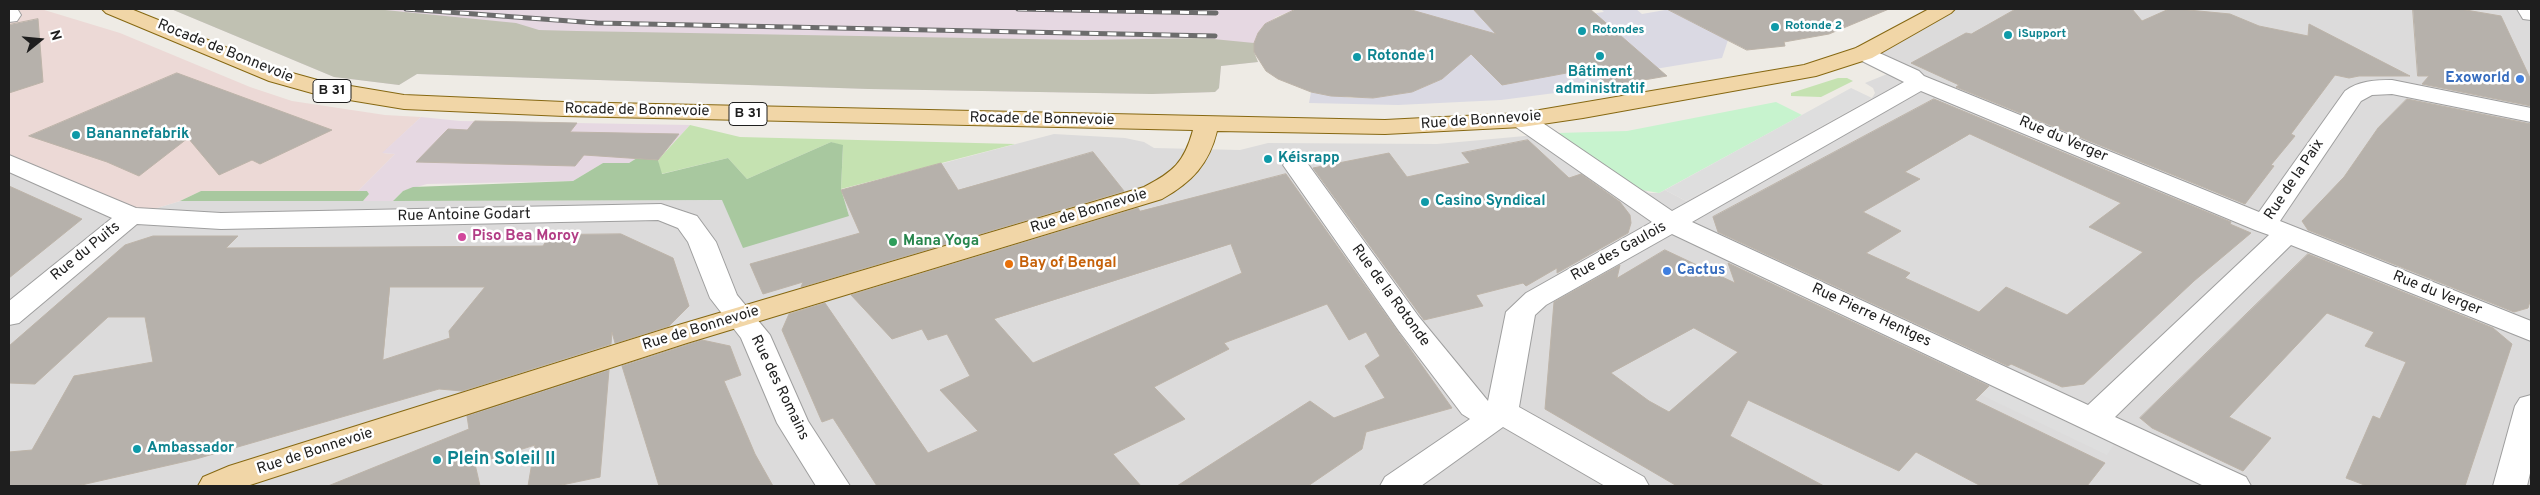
<!DOCTYPE html>
<html>
<head>
<meta charset="utf-8">
<style>
  body { margin:0 }
  #map { position:relative; width:2540px; height:495px; overflow:hidden; background:#eeebe5; font-family:Overpass,sans-serif }
  canvas { display:block }
  .frame { position:absolute; inset:0; border:10px solid #1e1e1e; pointer-events:none }
  .north { position:absolute; left:15px; top:15px; width:50px; height:50px; -webkit-text-stroke:4px #fff; paint-order:stroke; rotate:73deg; font-size:14px; font-weight:700; line-height:20px; text-align:center; color:#1e1e1e }
  .north::after { content:''; display:block; margin:auto; width:18px; height:22px; background:#1e1e1e; clip-path:polygon(50% 0,100% 100%,50% 72%,0 100%) }
</style>
</head>
<body>
<div id="map">
<canvas width="2540" height="495"></canvas>
<div class="frame"></div>
<div class="north">N</div>
</div>
<script>
const c = document.querySelector('canvas').getContext('2d');
c.lineJoin = 'round';
function paint(path, color) { c.fillStyle = color; c.fill(path, 'evenodd'); }
function strokePath(path, color, width, dash) { c.strokeStyle = color; c.lineWidth = width; c.lineCap = dash ? 'butt' : 'round'; c.setLineDash(dash || []); c.stroke(path); }
function label(font, color, halo, rows, align = 'center') {
  c.font = font + ' Overpass,sans-serif'; c.lineWidth = 5; c.setLineDash([]); c.textBaseline = 'middle'; c.strokeStyle = halo; c.fillStyle = color; for (const [text, x, y, turn = 0] of rows) {
    c.save(); c.translate(x, y); c.rotate((+turn || 0) * Math.PI / 180); c.textAlign = isNaN(turn) ? turn : align; if (halo) c.strokeText(text, 0, 0); c.fillText(text, 0, 0); c.restore();
  }
}
paint(new Path2D(`
  M1944,9H2531V486H9V163L131,216L180,201L723,200L849,216L841,190L1054,134L1125,138L1144,142L1154,148L1240,150L1268,143L1437,144L1558,133L1649,193H1659L1665,190L1686,201L1872,98L1875,93L1873,88L1865,83L1892,72L1864,53Z`), '#dcdbdb');
paint(new Path2D(`
  M9,9H41L120,33L250,87L292,101L385,115L421,117L383,153L395,154L358,191H201L180,201L131,216L9,163Z`), '#ecd9d6');
paint(new Path2D(`
  M171,9H1296L1276,17L1258,33L1254,43V52L1258,62L1221,66L1219,88L1215,92L1152,94L869,89L417,74L399,85L334,77Z
  M421,117L460,121L690,125L658,160L637,158L629,163H603L573,181L427,184L403,191L393,201H363L369,194L367,191H358L395,154L382,153Z`), '#e6d8e2');
paint(new Path2D(`
  M171,9H375L516,23L539,30L577,31L1084,40L1203,38L1254,43V52L1258,62L1221,66L1219,88L1215,92L1152,94L869,89L417,74L399,85L334,77Z`), '#c0c1b2');
paint(new Path2D(`
  M1838,78H1847L1853,81L1821,97L1791,96V93Z
  M690,125L740,137L1015,144L841,189L843,146L831,142L747,179L728,158L661,174L658,160Z`), '#c5e2b1');
paint(new Path2D(`
  M831,142L843,145L841,189L849,216L743,248L722,200L393,201L403,191L413,187L573,181L603,163H629L637,158L658,160L662,174L728,158L747,179Z
  M201,191H367L369,194L363,201H180Z`), '#a8c89f');
paint(new Path2D(`
  M1776,102L1802,115L1659,193L1642,190L1558,133L1627,131Z`), '#c7f3ce');
paint(new Path2D(`
  M1851,88L1872,98L1686,201L1665,190Z
  M1754,272L2115,443L2107,455L1743,281Z`), '#dedede');
paint(new Path2D(`
  M1408,9H1473L1479,15L1553,19L1604,12L1601,9H1636L1642,14L1671,9L1679,15L1730,34L1722,58L1600,78L1609,86L1501,100L1398,105L1309,103L1311,92L1351,98H1373L1412,92L1442,79L1429,17Z`), '#dad9e3');
const building = new Path2D(`
  M1296,9H1408L1496,34L1473,9H1590L1667,76L1609,86L1592,71L1574,74L1572,72L1502,85L1471,54L1442,79L1412,92L1373,98L1331,96L1311,92L1278,79L1266,71L1254,52V43L1258,33L1265,24Z
  M1667,9H1889L1829,34L1784,42L1785,46L1747,50Z
  M2016,9H2132L2142,21L2169,9H2178L2230,14L2259,26L2308,36L2309,24L2410,76H2359L2349,78L2335,75L2291,134L2295,136L2271,165L2274,166L2245,204L1956,87L1959,85L1911,63L1966,33L1971,34Z
  M2413,9H2460L2501,16L2531,80V106L2422,84L2429,76H2418Z
  M38,19L43,82L9,93V25Z
  M177,73L332,130L260,164L252,160L219,175L188,138L139,176L107,162L29,136Z
  M1934,99L2231,222L2230,224L2251,233L2194,281L2084,384L2062,387L2011,364L2008,366L1718,232L1713,217ZM1970,134L2121,203L2089,227L2143,252L2067,315L2006,287L1979,312L1905,278L1910,273L1866,253L1901,231L1863,212L1920,179L1905,172Z
  M2407,99L2531,124V298L2528,308L2514,312L2308,230L2302,221L2344,177L2378,128Z
  M475,121L577,123L570,132L679,134L658,160L584,155L575,166L416,162L448,129L467,130Z
  M1528,140L1569,178L1581,174L1620,202L1630,215L1631,223L1628,233L1557,273V268L1526,286L1523,283L1476,295L1483,306L1424,320L1313,168L1389,153L1407,177L1470,163L1462,153Z
  M1093,152L1124,191L801,287L803,282L763,294L750,264L860,233L841,190L941,163L958,190Z
  M1286,174L1452,408L1366,432L1362,449L1308,486H1177L1310,401L1334,418L1385,398L1365,366L1380,356L1366,332L1349,340L1327,304L1224,343L1229,349L1154,387L1185,419L1113,454L1141,486H877L833,418L822,422L782,330L789,314L825,303L928,453L978,431L940,390L970,376L947,334L928,340L922,329L892,339L851,295L1138,208L1140,211ZM1231,244L1242,273L1033,363L994,319Z
  M9,186L82,219L9,278Z
  M621,234L673,258L689,306L669,326L615,343L612,332L611,344L462,391L439,389L196,459L77,486H9V452L32,450L74,376L153,362L145,317H108L35,384L9,383V346L125,245L153,236H238L226,248L543,246L550,235ZM390,287H485L449,331L450,338L383,360Z
  M1665,250L1735,283L1728,263L1989,386L1975,400L2105,463L2087,486H1981L1916,452L1899,471L1748,400L1730,436L1824,486H1677L1545,409L1554,302L1620,265L1617,278ZM1694,328L1738,352L1669,412L1649,401L1611,373Z
  M2308,254L2493,328L2512,344L2465,486H2367L2346,478L2373,416L2380,419L2406,362L2365,346L2374,332L2327,313L2229,417L2271,438L2243,471L2152,428L2140,418Z
  M702,340L730,346L741,375L724,381L755,454L773,486H659L622,366Z
  M609,370L600,477L557,486H528L535,445L475,464L480,486H328L469,429L467,416Z`);
paint(building, '#b6b1ab');
strokePath(building, '#bdb4a9', 1);
const minor = new Path2D(`
  M9,9L18,10L21,15L17,21L9,22Z
  M2517,9H2531V20L2523,19Z
  M1864,46L1919,71L1924,76L2259,212L2345,91C2358,81 2375,80 2392,80L2531,108V122L2392,94L2372,95L2361,101L2280,221L2531,321V341L2291,245L2115,417L2246,477L2251,486H2204L1672,234L1546,305L1535,315L1519,407L1644,477L1649,486H1605L1503,427L1421,486H1380L1385,477L1470,419L1462,414L1399,331L1283,165L1287,160L1296,157L1305,160L1419,317L1488,401L1506,312L1526,293L1652,222L1513,125L1510,120L1513,115L1522,113L1531,115L1672,211L1904,82L1856,58L1853,53L1856,48ZM1921,91L2255,230L2269,235L2088,405L1692,222Z
  M9,155L136,208L221,213L661,204L697,216L716,242L737,295L770,335L808,421L850,486H816L777,423L741,338L710,298L688,242L678,228L658,220L221,229L137,224L19,323L9,325V301L112,218L9,172Z
  M2531,395V469L2527,486H2493L2515,406L2520,398Z`);
const major = new Path2D(`
  M102,9H131L285,71L321,81L404,95L564,102L1385,120L1522,113L1804,65L1856,48L1929,9H1955L1951,13L1872,58L1816,76L1583,118L1522,127L1385,134L1217,131C1209,164 1192,182 1162,199L687,343L247,486H198L203,477L229,466L665,329L1144,187C1173,172 1184,163 1193,130L564,116L404,109L319,95L269,81L106,13Z`);
strokePath(minor, '#9f9f9f', 2);
strokePath(major, '#866812', 2);
paint(minor, '#fff');
paint(major, '#f1d6a7');
const rail = new Path2D(`
  M406,9L597,23L1215,36
  M1018,9L1216,13`);
strokePath(rail, '#6c6c6c', 5);
strokePath(rail, '#fff', 3, [9]);
for (const [x, y, r, color] of [
  [1775,27,5,"#0f9aa8"],
  [1582,31,5,"#0f9aa8"],
  [2008,35,5,"#0f9aa8"],
  [1600,56,5,"#0f9aa8"],
  [1357,57,5,"#0f9aa8"],
  [2520,79,5,"#3f7fe0"],
  [76,135,5,"#0f9aa8"],
  [1268,159,5,"#0f9aa8"],
  [1425,202,5,"#0f9aa8"],
  [462,237,5,"#d1479c"],
  [893,242,5,"#2e9e5b"],
  [1009,264,5,"#e8710a"],
  [1667,271,5,"#3f7fe0"],
  [137,449,5,"#0f9aa8"],
  [437,460,5,"#0f9aa8"]
]) { const dot = new Path2D(); dot.arc(x, y, r, 0, 2 * Math.PI); c.fillStyle = color; c.fill(dot); strokePath(dot, '#fff', 2); }
label('bold 12px', '#0d838f', '#fff', [
  ["Rotonde 2",1785,27],
  ["Rotondes",1592,31],
  ["iSupport",2018,35]
], 'left');
for (const [x, y, w] of [
  [332,91,38],
  [748,114,38]
]) { const box = new Path2D(); box.roundRect(x - w / 2, y - 11.5, w, 23, 4); c.fillStyle = '#fff'; c.fill(box); strokePath(box, '#1e1e1e', 1); }
label('bold 14px', '#1e1e1e', null, [
  ["B 31",332,91],
  ["B 31",748,114]
]);
label('15px', '#1e1e1e', '#fff', [
  ["Rocade de Bonnevoie",225,52,22],
  ["Rocade de Bonnevoie",637,111,1],
  ["Rocade de Bonnevoie",1042,120,1],
  ["Rue de Bonnevoie",1481,121,-4],
  ["Rue du Verger",2063,140,23],
  ["Rue de la Paix",2295,180,-56],
  ["Rue de Bonnevoie",1089,212,-17],
  ["Rue Antoine Godart",464,216,-1],
  ["Rue du Puits",86,252,-39],
  ["Rue des Gaulois",1619,252,-29],
  ["Rue du Verger",2437,294,22],
  ["Rue de la Rotonde",1390,296,54],
  ["Rue Pierre Hentges",1871,316,25],
  ["Rue de Bonnevoie",701,329,-17],
  ["Rue des Romains",779,388,64],
  ["Rue de Bonnevoie",315,452,-18]
]);
label('bold 15px', '#0d838f', '#fff', [
  ["Rotonde 1",1367,57],
  ["Bâtiment",1600,73,"center"],
  ["administratif",1600,90,"center"],
  ["Banannefabrik",86,135],
  ["Kéisrapp",1278,159],
  ["Casino Syndical",1435,202],
  ["Ambassador",147,449]
], 'left');
label('bold 15px', '#366cbe', '#fff', [
  ["Exoworld",2510,79],
  ["Cactus",1677,271,"left"]
], 'right');
label('bold 15px', '#b23c85', '#fff', [
  ["Piso Bea Moroy",472,237]
], 'left');
label('bold 15px', '#27864d', '#fff', [
  ["Mana Yoga",903,242]
], 'left');
label('bold 15px', '#c56008', '#fff', [
  ["Bay of Bengal",1019,264]
], 'left');
label('bold 18px', '#0d838f', '#fff', [
  ["Plein Soleil II",447,460]
], 'left');
</script>
</body>
</html>
